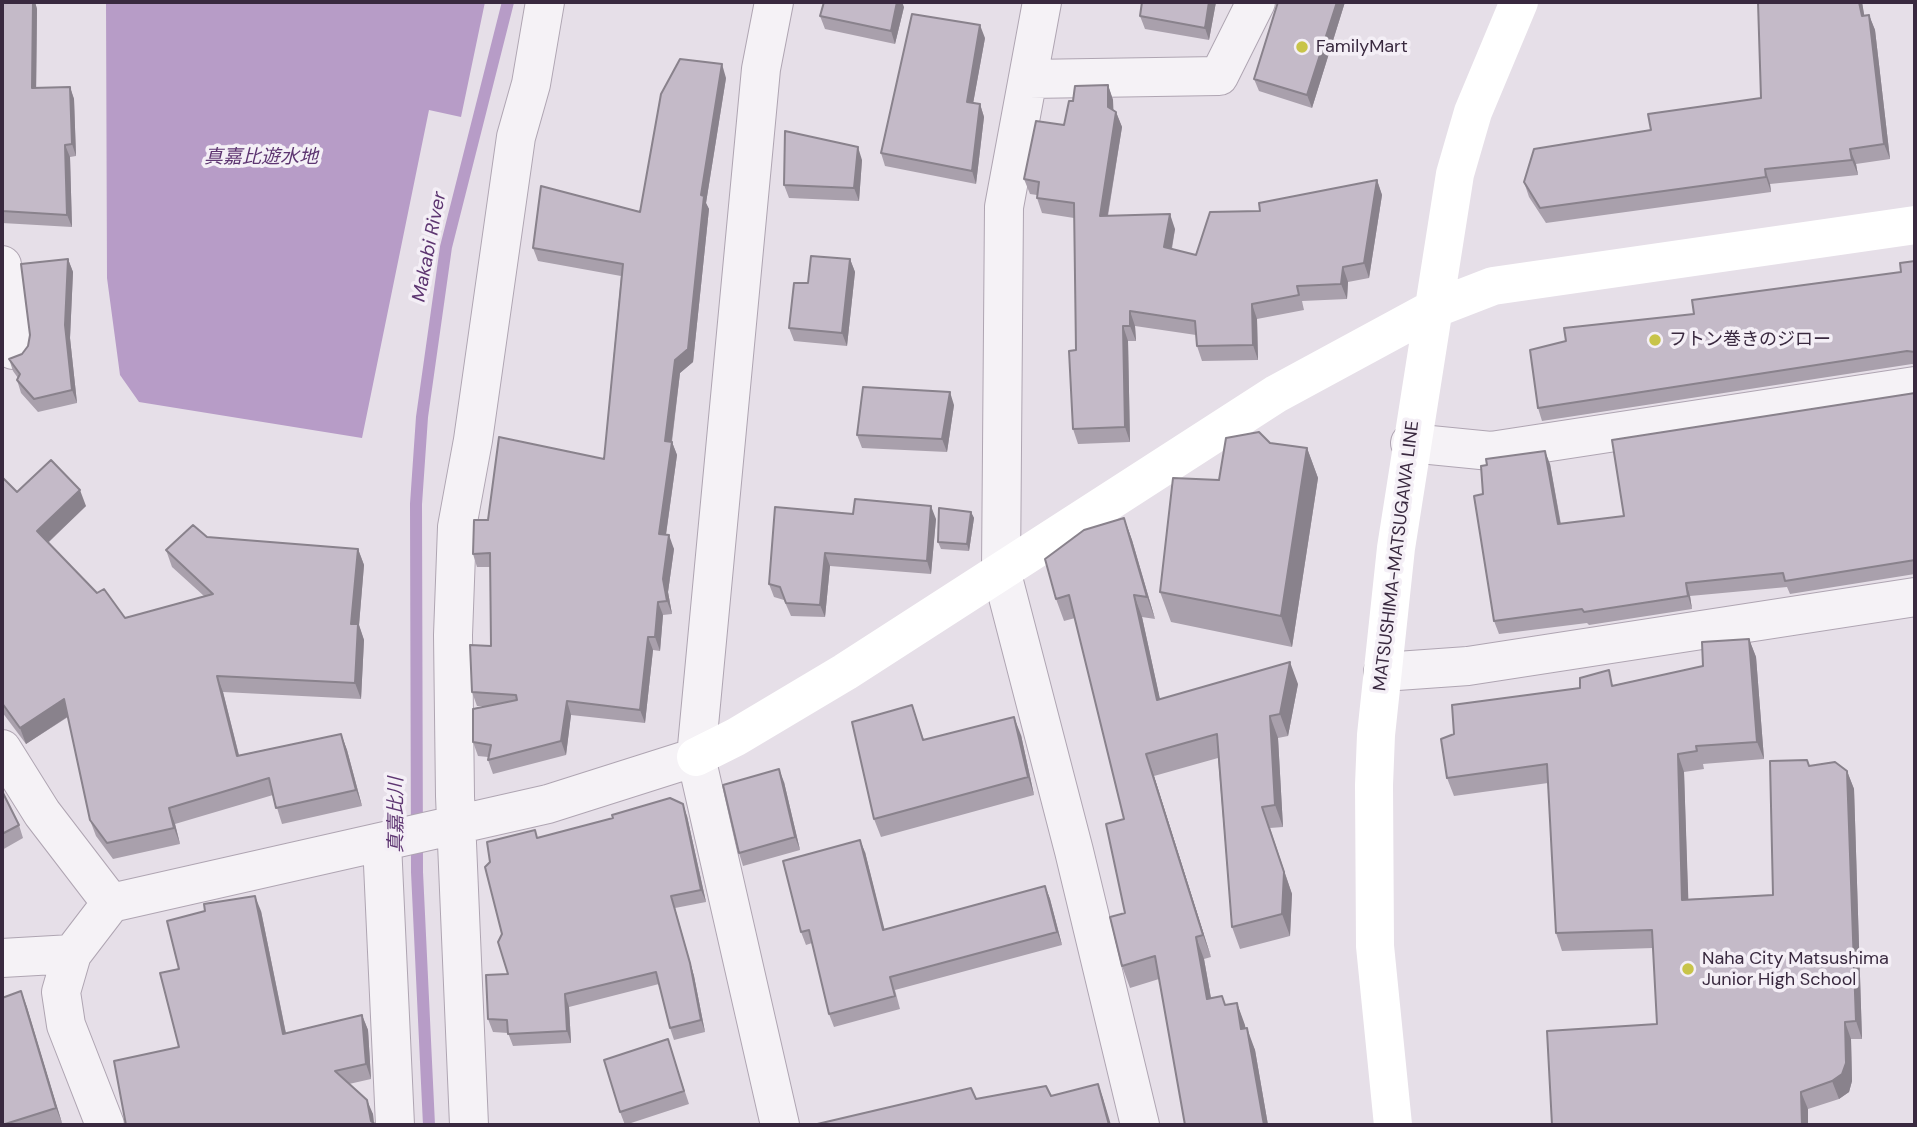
<!DOCTYPE html>
<html>
<head>
<meta charset="utf-8">
<style>
  body { margin:0 }
  #map { position:relative; width:1917px; height:1127px; overflow:hidden; background:#e6dfe8; font-family:"DM Sans",sans-serif }
  canvas { display:block }
  .frame { position:absolute; inset:0; border:4px solid #39293f; pointer-events:none }
</style>
</head>
<body>
<div id="map">
<canvas width="1917" height="1127"></canvas>
<div class="frame"></div>
</div>
<script>
const c = document.querySelector('canvas').getContext('2d');
c.lineJoin = 'round';
function paint(path, color) { c.fillStyle = color; c.fill(path, 'evenodd'); }
function strokePath(path, color, width, dash) { c.strokeStyle = color; c.lineWidth = width; c.lineCap = dash ? 'butt' : 'round'; c.setLineDash(dash || []); c.stroke(path); }
function label(font, color, halo, rows, align = 'center') {
  c.font = font + ' "DM Sans","Noto Sans JP",sans-serif'; c.lineWidth = 7; c.setLineDash([]); c.textBaseline = 'middle'; c.strokeStyle = halo; c.fillStyle = color; for (const [text, x, y, turn = 0] of rows) {
    c.save(); c.translate(x, y); c.rotate((+turn || 0) * Math.PI / 180); c.textAlign = isNaN(turn) ? turn : align; if (halo) c.strokeText(text, 0, 0); c.fillText(text, 0, 0); c.restore();
  }
}
paint(new Path2D(`
  M106,2H485L461,117L429,110L362,438L139,402L120,375L107,278Z`), '#b79cc7');
strokePath(new Path2D(`
  M429,1125L417,872L416,504L422,417L446,247L508,2`), '#b79cc7', 12);
const street = new Path2D(`
  M774,2L761,69L696,757L780,1125
  M1042,2L1004,207L1001,570L1074,851L1140,1125
  M1029,79L1219,76L1256,2
  M2,265L13,350
  M1410,443L1491,451L1915,386
  M1383,672L1468,666L1915,597
  M2,749L42,813L111,903
  M382,843L395,1125
  M2,958L72,954
  M105,1125L66,1025L61,992L72,954L111,903L548,804L696,757
  M469,1125L455,796L453,635L457,527L473,440L516,137L531,84L545,2`);
strokePath(street, '#afa5b2', 40);
strokePath(street, '#f5f2f6', 38);
strokePath(new Path2D(`
  M696,757L736,737L845,672L1276,394L1431,310L1493,286L1915,225
  M1393,1125L1375,946L1374,785L1376,735L1396,548L1455,174L1473,112L1519,2`), '#fff', 38);
paint(new Path2D(`
  M2,2H35L37,9L36,88L70,87L74,99L76,156L70,157L72,227L2,223Z
  M1142,2H1216L1209,40L1145,29L1140,16Z
  M1278,2H1345L1312,108L1259,91L1254,79Z
  M1758,2H1862L1864,16L1869,15L1875,30L1890,159L1856,164L1858,175L1770,184L1771,192L1546,223L1529,197L1524,182L1651,130L1761,98Z
  M904,7L895,44L825,29L820,16Z
  M985,38L973,103L980,104L984,117L976,184L885,166L881,153Z
  M726,78L706,203L709,209L693,362L680,373L672,442L677,455L666,535L674,549L668,592L672,614L663,615L660,651L653,650L645,723L571,715L566,755L493,774L488,760V757L478,756L473,742L487,706H477L472,692L491,646L490,567H477L473,554L488,520L604,459L621,276L538,261L533,248L640,212Z
  M1108,85L1113,100V110L1116,112L1122,127L1108,216L1175,229L1172,249L1196,255L1260,211L1377,180L1382,195L1369,278L1348,282L1347,299L1302,301L1304,310L1257,319L1258,360L1202,361L1197,346L1196,335L1135,326L1136,341H1128L1130,442L1078,444L1073,429L1076,350L1074,218L1042,213L1037,198V195L1030,194L1024,179L1064,125L1073,101Z
  M862,160L859,201L789,198L784,185Z
  M68,259L73,272L70,338L77,403L38,412L21,393L17,380L18,378L13,371L9,359L22,354L28,346Z
  M850,259L855,272L847,346L794,341L789,328L808,283Z
  M1915,261V365L1912,364L1542,421L1538,408L1694,314L1901,272Z
  M1915,393V574L1790,594L1787,587L1690,596L1692,609L1589,625L1587,623L1499,634L1494,621L1483,494L1550,464L1561,524L1624,516Z
  M954,405L947,452L862,448L857,435Z
  M1270,443L1307,448L1318,478L1292,647L1171,622L1160,592L1219,480Z
  M2,477L17,492L86,506L48,543L97,593L125,618L204,596L172,567L166,550L207,537L358,549L364,565L359,625L364,640L361,699L223,692L239,755L341,734L347,750L362,806L282,824L273,795L175,824L180,844L113,859L96,836L90,820L68,717L26,744L2,712Z
  M971,512L974,518L969,551L941,549L938,542Z
  M853,514L936,519L931,574L830,566L825,617L791,616L784,600L774,597L769,584Z
  M1124,518L1132,540L1155,619L1142,617L1160,700L1298,684L1288,736L1278,738L1283,827L1270,828L1292,894L1290,936L1240,949L1232,927L1218,758L1154,776L1211,957L1204,959L1211,998L1226,1005L1237,1003L1245,1028L1255,1050L1268,1125H1185L1159,979L1130,988L1122,966L1125,913L1124,819L1075,618L1064,621L1056,599Z
  M1749,639L1756,657L1764,759L1703,764L1704,769L1684,772L1688,899L1773,895L1810,766L1847,771L1854,789L1862,1039H1851L1852,1081L1849,1092L1839,1099L1808,1109L1657,1024L1653,948L1562,951L1556,933L1548,783L1454,796L1447,778L1454,734L1614,685L1703,666Z
  M912,705L924,740L1021,735L1034,795L881,837L874,819Z
  M784,782L800,850L743,866L739,853Z
  M2,791L19,825L23,838L2,850Z
  M687,816L706,902L675,908L694,976L705,1032L674,1040L670,1028L659,984L569,1007L571,1043L513,1046L508,1033L493,1032L488,1019L508,974L502,934L538,838Z
  M865,852L884,930L1045,886L1050,899L1062,945L895,990L900,1009L834,1027L829,1014L812,943L806,945L801,932Z
  M261,911L286,1033L362,1015L368,1030L371,1079L349,1084L373,1114L374,1124L179,1047V969Z
  M21,991L62,1123L54,1125H2V998Z
  M672,1052L689,1104L625,1125L620,1112Z`), '#a9a0ac');
paint(new Path2D(`
  M33,2H35L37,9L36,100L32,88Z
  M897,2H902L904,7L895,44L891,31Z
  M1209,2H1216L1209,40L1205,28Z
  M1337,2H1345L1312,108L1307,95Z
  M1859,2H1862L1867,31L1862,16Z
  M1869,15L1875,30L1890,159L1884,144Z
  M980,25L985,38L971,115L967,102Z
  M722,64L726,78L706,203L709,209L693,362L680,373L670,454L665,441L675,360Z
  M1108,85L1113,100L1114,122L1108,107Z
  M70,87L74,99L76,156L72,144Z
  M980,104L984,117L976,184L972,171Z
  M1116,112L1122,127L1105,231L1100,216Z
  M65,145L70,157L72,227L67,215Z
  M858,147L862,160L859,201L854,188Z
  M1850,149L1856,164L1858,175L1852,160Z
  M1765,169L1770,184L1771,192L1766,177Z
  M1377,180L1382,195L1369,278L1364,263Z
  M1170,214L1175,229L1169,262L1164,247Z
  M68,259L73,272L70,338L77,403L72,390L65,325Z
  M850,259L855,272L847,346L842,333Z
  M1343,267L1348,282L1347,299L1341,284Z
  M1252,304L1257,319L1258,360L1253,345Z
  M1130,311L1135,326L1136,341L1130,326Z
  M1123,326L1128,341L1130,442L1125,427Z
  M950,392L954,405L947,452L942,439Z
  M672,442L677,455L664,548L659,534Z
  M1307,448L1318,478L1292,647L1281,616Z
  M1545,451L1550,464L1563,538L1558,524Z
  M80,490L86,506L43,547L37,531Z
  M931,506L936,519L931,574L927,561Z
  M971,512L974,518L969,551L967,544Z
  M1124,518L1132,540L1155,619L1147,597Z
  M669,535L674,549L668,592L672,614L667,601L663,579Z
  M358,549L364,565L359,625L364,640L361,699L355,683L351,624Z
  M825,553L830,566L825,617L820,605Z
  M1686,583L1690,596L1692,609L1688,596Z
  M1134,595L1142,617L1165,722L1157,700Z
  M658,602L663,615L660,651L655,637Z
  M648,637L653,650L645,723L640,710Z
  M1749,639L1756,657L1764,759L1757,742Z
  M1290,662L1298,684L1288,736L1280,714Z
  M217,676L223,692L243,772L237,756Z
  M64,699L70,715L26,744L20,728Z
  M567,701L571,715L566,755L561,741Z
  M1270,716L1278,738L1283,827L1275,805Z
  M1014,717L1021,735L1034,795L1028,777Z
  M341,734L347,750L362,806L356,790Z
  M1146,754L1154,776L1211,957L1203,935Z
  M1678,754L1684,772L1689,918L1682,900Z
  M779,769L784,782L800,850L795,837Z
  M1847,771L1854,789L1862,1039L1856,1021Z
  M683,804L687,816L706,902L701,890Z
  M1262,807L1292,894L1290,936L1282,914Z
  M169,808L175,824L180,844L174,828Z
  M860,840L865,852L888,943L883,930Z
  M1045,886L1050,899L1062,945L1057,932Z
  M255,896L261,911L289,1049L283,1034Z
  M671,896L694,976L705,1032L701,1020Z
  M1196,937L1204,959L1215,1021L1207,999Z
  M21,991L27,1007L62,1123L56,1108Z
  M565,994L569,1007L571,1043L567,1031Z
  M1237,1003L1245,1025L1249,1051L1241,1029Z
  M362,1015L368,1030L371,1079L366,1064Z
  M1845,1022L1851,1039L1852,1081L1849,1092L1839,1099L1832,1081Z
  M1247,1028L1255,1050L1268,1125H1264Z
  M1098,1084L1103,1098L1111,1125H1109Z
  M1801,1092L1808,1109V1125H1802Z
  M367,1100L373,1114L374,1125L371,1121Z`), '#89828c');
const building = new Path2D(`
  M2,2H33L32,88L70,87L72,144L65,145L67,215L2,211Z
  M824,2H897L891,31L820,16Z
  M1142,2H1209L1205,28L1140,16Z
  M1278,2H1337L1307,95L1254,79Z
  M1758,2H1859L1862,16L1869,15L1884,144L1850,149L1852,160L1765,169L1766,177L1540,208L1524,182L1534,149L1651,130L1648,114L1761,98Z
  M912,14L980,25L967,102L980,104L972,171L881,153Z
  M680,59L722,64L701,195L704,196L688,349L675,360L665,441L672,442L659,534L669,535L663,579L667,601L658,602L655,637H648L640,710L567,701L561,741L488,760L491,745L473,742V709L517,700L516,695L472,692L470,645L491,646L490,553L473,554L474,520H488L499,437L604,459L623,264L533,248L541,186L640,212L661,94Z
  M1108,85V107L1116,112L1100,216L1170,214L1164,247L1196,255L1210,212L1260,211L1259,203L1377,180L1364,263L1343,267L1341,284L1297,286L1299,295L1252,304L1253,345L1197,346L1195,321L1130,311V326H1123L1125,427L1073,429L1069,351L1076,350L1074,203L1037,198L1039,182L1024,179L1036,121L1064,125L1069,101H1073L1075,86Z
  M785,131L858,147L854,188L784,185Z
  M811,256L850,259L842,333L789,328L794,283H808Z
  M68,259L65,325L72,390L34,399L17,380L20,374L9,359L22,354L28,346L30,335L21,264Z
  M1915,261V352L1907,351L1538,408L1530,350L1566,341L1564,328L1694,314L1692,300L1901,272L1900,263Z
  M863,387L950,392L942,439L857,435Z
  M1915,393V560L1785,581L1783,573L1686,583L1688,596L1584,612L1582,609L1494,621L1474,496L1483,494L1481,466L1487,465L1486,459L1545,451L1558,524L1624,516L1612,440Z
  M1259,432L1270,443L1307,448L1281,616L1160,592L1173,478L1219,480L1226,438Z
  M51,460L80,490L37,531L97,593L104,589L125,618L213,594L166,550L193,525L207,537L358,549L351,624H358L355,683L217,676L237,756L341,734L356,790L276,808L269,778L169,808L174,828L107,843L90,820L64,699L20,728L2,703V477L17,492Z
  M855,499L931,506L927,561L825,553L820,605L786,603L780,587L769,584L775,507L853,514Z
  M939,508L971,512L967,544L938,542Z
  M1124,518L1147,597L1134,595L1157,700L1290,662L1280,714L1270,716L1275,805L1262,807L1284,872L1282,914L1232,927L1217,734L1146,754L1203,935L1196,937L1207,999L1222,996L1225,1005L1237,1003L1241,1029L1247,1028L1264,1125H1185L1155,956L1122,966L1110,917L1125,913L1106,824L1124,819L1069,595L1056,599L1045,559L1084,530Z
  M1749,639L1757,742L1696,746L1697,751L1678,754L1682,900L1773,895L1770,761L1807,760L1809,766L1835,762L1847,771L1856,1021L1845,1022L1846,1063L1842,1074L1832,1081L1801,1092L1802,1125H1552L1547,1031L1657,1024L1652,930L1556,933L1547,764L1447,778L1441,739L1454,734L1452,705L1580,688V678L1609,670L1612,686L1703,666L1702,642Z
  M912,705L923,740L1014,717L1028,777L874,819L852,722Z
  M779,769L795,837L739,853L723,785Z
  M2,791L19,825L2,834Z
  M670,798L683,804L701,890L671,896L690,963L701,1020L670,1028L656,972L565,994L567,1031L508,1034L507,1020L488,1019L486,975L508,974L498,942L502,934L485,867L490,862L487,842L535,830L537,838L613,818L612,815Z
  M860,840L883,930L1045,886L1057,932L890,977L895,996L829,1014L809,930L801,932L783,861Z
  M255,896L283,1034L362,1015L366,1064L335,1071L367,1100L371,1121L376,1125H126L114,1061L179,1047L160,973L179,969L167,921L205,911L204,904Z
  M21,991L56,1108L2,1125V998Z
  M668,1039L684,1091L620,1112L604,1060Z
  M1098,1084L1109,1125H813L971,1088L976,1099L1046,1086L1051,1096Z`);
paint(building, '#c4bac8');
strokePath(building, '#89828c', 2);
for (const [x, y, r, color] of [
  [1302,47,7,"#c8c449"],
  [1655,340,7,"#c8c449"],
  [1688,969,7,"#c8c449"]
]) { const dot = new Path2D(); dot.arc(x, y, r, 0, 2 * Math.PI); c.fillStyle = color; c.fill(dot); strokePath(dot, '#f4eff6', 2.5); }
label('18px', '#39293f', '#f4eff6', [
  ["FamilyMart",1316,47],
  ["フトン巻きのジロー",1669,340],
  ["Naha City Matsushima",1702,959],
  ["Junior High School",1702,980]
], 'left');
label('18px', '#39293f', '#f4eff6', [
  ["MATSUSHIMA-MATSUGAWA LINE",1397,556,-83]
]);
label('italic 19px', '#5d3571', '#f4eff6', [
  ["真嘉比遊水地",261,158],
  ["Makabi River",430,247,-79],
  ["真嘉比川",397,815,-90]
]);
</script>
</body>
</html>
